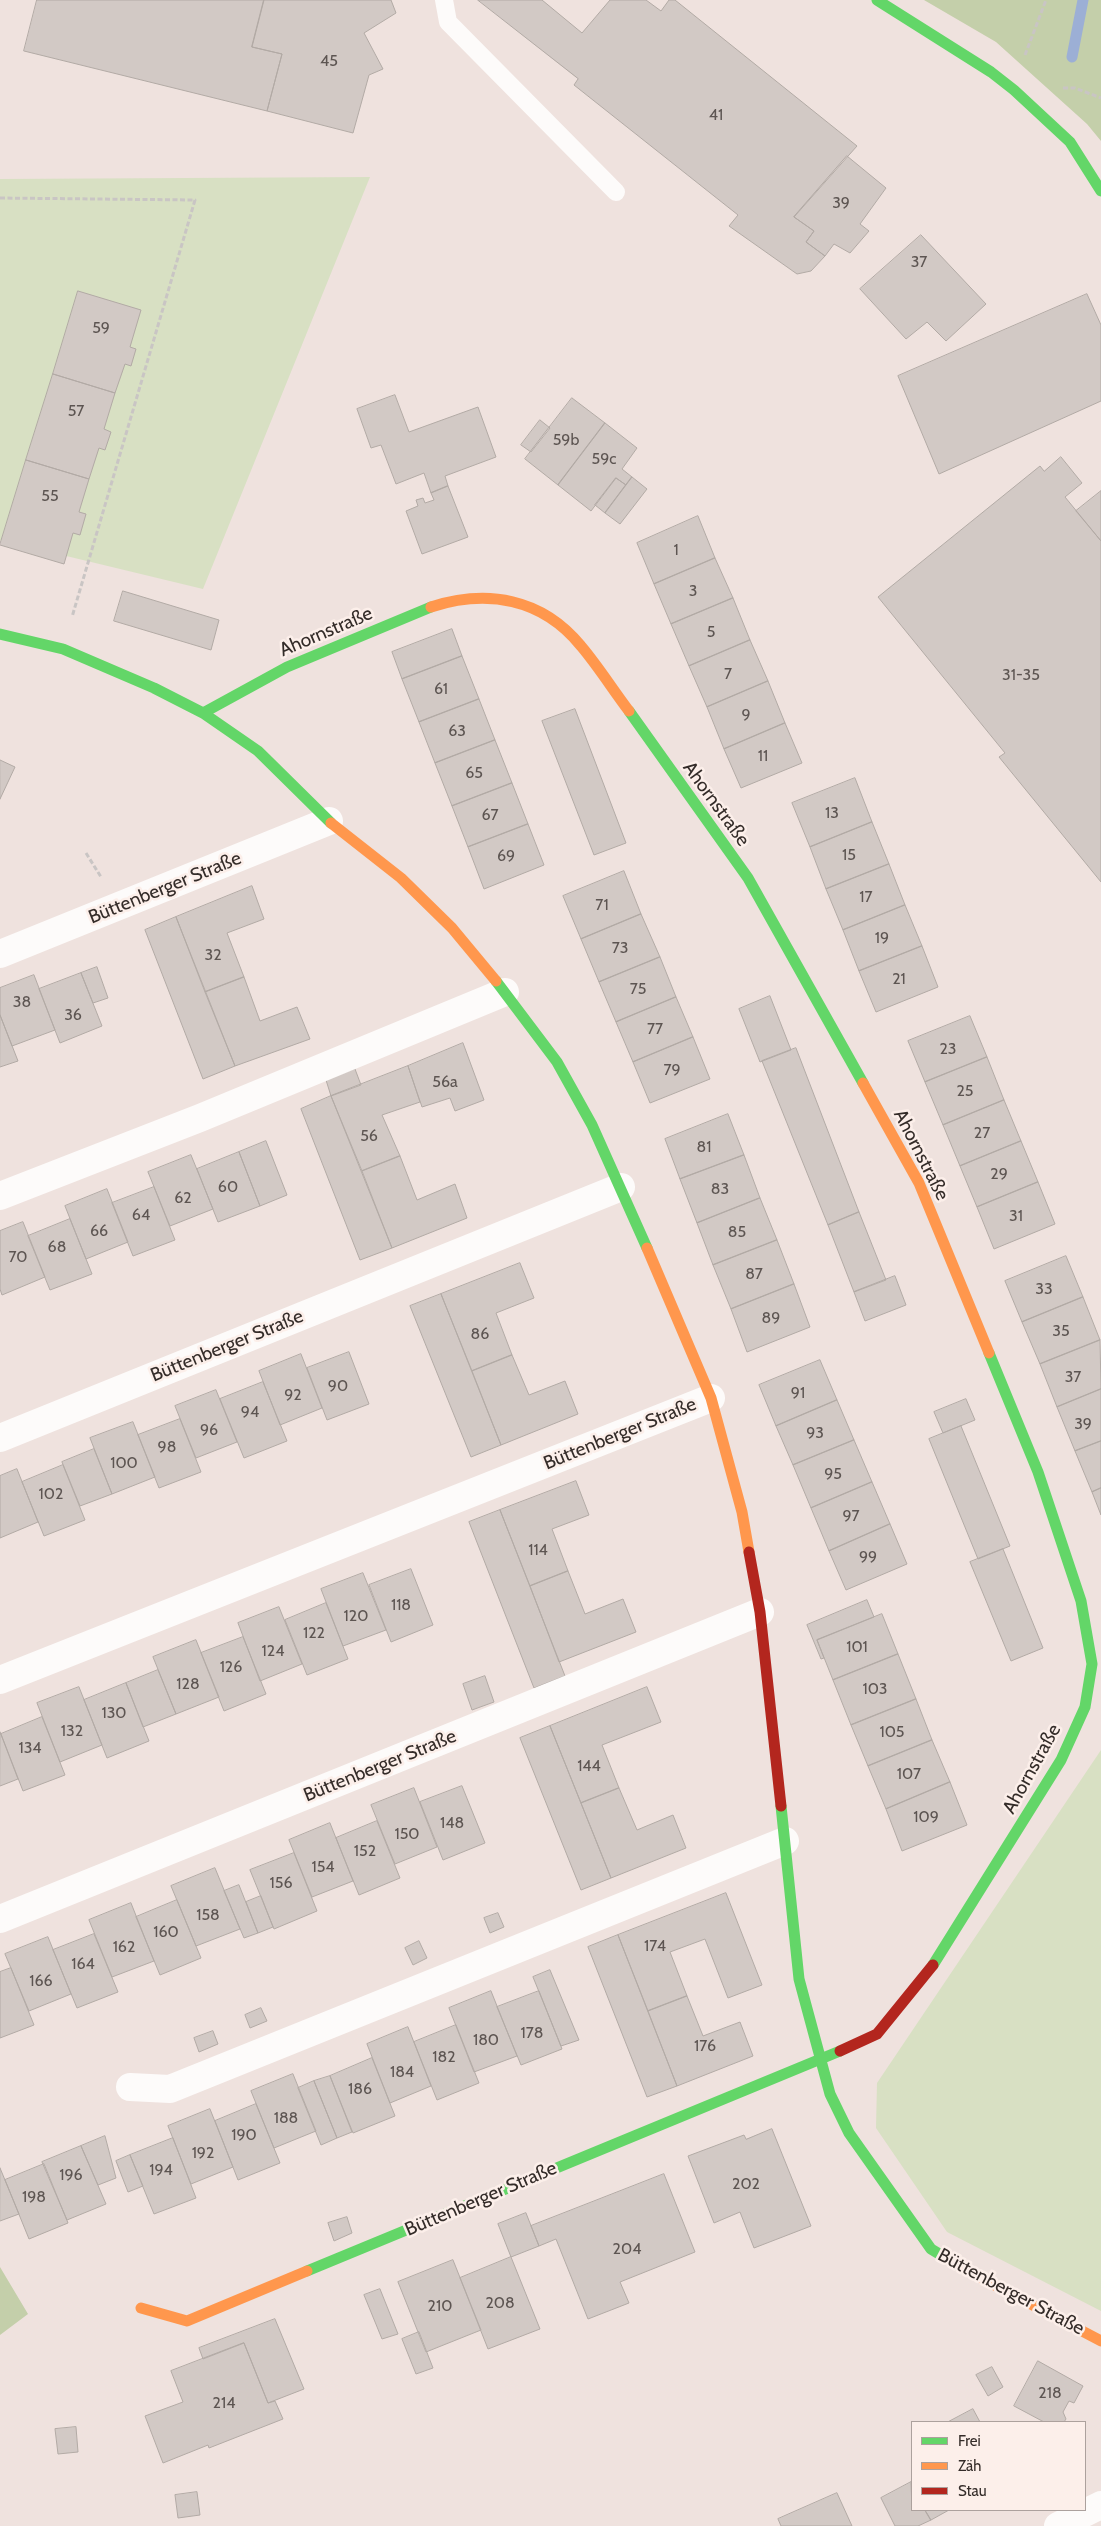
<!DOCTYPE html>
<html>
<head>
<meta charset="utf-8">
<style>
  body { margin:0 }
  #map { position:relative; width:1101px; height:2526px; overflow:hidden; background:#efe2de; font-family:Cabin,sans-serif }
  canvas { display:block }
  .legend { position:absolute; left:911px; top:2421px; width:175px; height:90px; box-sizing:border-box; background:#fcefea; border:1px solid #aca19d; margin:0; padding:6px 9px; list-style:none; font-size:15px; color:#342c29 }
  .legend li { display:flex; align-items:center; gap:10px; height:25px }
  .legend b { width:25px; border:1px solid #aca19d }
</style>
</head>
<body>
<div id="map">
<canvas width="1101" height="2526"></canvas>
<ul class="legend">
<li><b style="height:6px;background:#63d668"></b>Frei</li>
<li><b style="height:6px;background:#ff974d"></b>Zäh</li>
<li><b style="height:6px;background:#b3261e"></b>Stau</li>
</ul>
</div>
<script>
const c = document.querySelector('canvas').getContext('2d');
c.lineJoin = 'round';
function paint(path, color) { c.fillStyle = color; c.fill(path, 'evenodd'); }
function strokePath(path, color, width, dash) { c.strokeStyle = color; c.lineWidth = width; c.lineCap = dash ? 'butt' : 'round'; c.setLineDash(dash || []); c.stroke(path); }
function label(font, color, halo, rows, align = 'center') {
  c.font = font + ' Cabin,sans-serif'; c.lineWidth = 5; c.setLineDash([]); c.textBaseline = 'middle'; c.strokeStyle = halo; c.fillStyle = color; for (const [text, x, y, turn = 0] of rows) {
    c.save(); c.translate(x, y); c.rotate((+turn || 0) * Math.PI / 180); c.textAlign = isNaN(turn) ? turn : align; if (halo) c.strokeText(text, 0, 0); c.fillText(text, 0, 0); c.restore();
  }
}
paint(new Path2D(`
  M370,177L203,589L0,540V179Z
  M1101,1750V2311L947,2232L876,2128L877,2083Z`), '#d8e0c3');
paint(new Path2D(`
  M924,0H1101V141L1087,124L996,42Z
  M0,2267L28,2314L0,2335Z`), '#c4cfaa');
strokePath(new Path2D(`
  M1072,57L1083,0`), '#9cafd5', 11);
const building = new Path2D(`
  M37,0H264L252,47L282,54L267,111L24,51Z
  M264,0H391L396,13L364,33L383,69L369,75L353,133L267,111L282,54L252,47Z
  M478,0H542L582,33L610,0H646L661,11L669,0H675L857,146L794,217L814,231L806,242L825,256L811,271L797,274L729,226L738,215L574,85L578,79Z
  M847,156L886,188L860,224L869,231L850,253L834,244L825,256L806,242L814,231L794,217Z
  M921,235L986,304L946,341L927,322L906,339L860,289Z
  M78,291L141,310L130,347L136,349L131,366L125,364L115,393L53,374Z
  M1087,294L1101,325V401L939,474L898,376Z
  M53,374L115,393L104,429L111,432L105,450L99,448L89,479L26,460Z
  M395,395L409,432L478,407L496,457L445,476L448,486L431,493L424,473L396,484L381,445L371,448L357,409Z
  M572,398L605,423L558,485L525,459Z
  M540,420L550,428L531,452L521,445Z
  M605,423L637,448L622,469L632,477L626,485L616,478L591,511L558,485Z
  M1061,457L1082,483L1065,497L1101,541V882L999,757L1005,753L878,597L1040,466L1044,471Z
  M26,460L89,479L79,512L86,514L80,535L73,533L64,564L0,545Z
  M632,477L647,489L620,524L605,513Z
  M616,478L626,485L605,513L595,505Z
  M448,486L468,537L422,554L406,511L418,506L416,500L423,498L425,503L434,500L431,493Z
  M1101,491V541L1076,511Z
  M698,516L715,558L654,584L637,543Z
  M715,558L733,598L671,624L654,584Z
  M123,591L219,620L211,650L114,621Z
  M733,598L750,640L689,666L671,624Z
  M452,629L462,656L402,679L392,652Z
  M750,640L768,681L707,707L689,666Z
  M462,656L479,699L419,722L402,679Z
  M768,681L785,723L724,749L707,707Z
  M479,699L495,740L435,763L419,722Z
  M575,709L626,843L594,855L542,721Z
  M785,723L802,763L741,788L724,749Z
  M495,740L512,783L452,806L435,763Z
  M0,760L15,767L0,799Z
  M855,778L872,822L810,847L792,803Z
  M512,783L528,824L468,847L452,806Z
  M872,822L889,864L826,889L810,847Z
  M528,824L544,865L484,889L468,847Z
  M889,864L905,905L843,930L826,889Z
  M624,871L641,914L581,939L563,896Z
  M252,886L264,919L227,933L244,977L205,992L176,917Z
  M905,905L922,946L859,971L843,930Z
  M641,914L660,957L599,982L581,939Z
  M176,917L235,1066L203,1079L145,930Z
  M922,946L938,987L876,1012L859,971Z
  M660,957L676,997L616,1022L599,982Z
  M97,967L108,998L93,1003L81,973Z
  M81,973L102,1026L60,1043L39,989Z
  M34,975L55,1030L12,1046L0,1015V988Z
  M244,977L260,1021L297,1007L310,1039L235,1066L205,992Z
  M770,996L791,1050L760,1062L739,1009Z
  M676,997L693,1037L633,1062L616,1022Z
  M0,1015L18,1061L0,1067Z
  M970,1016L987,1057L925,1082L908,1041Z
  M693,1037L710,1079L650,1103L633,1062Z
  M463,1043L484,1100L455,1111L450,1098L422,1107L408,1066Z
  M796,1048L859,1212L828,1225L762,1061Z
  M987,1057L1004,1100L943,1125L925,1082Z
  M408,1066L420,1102L382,1115L400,1156L362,1171L331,1096Z
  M355,1069L361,1085L331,1096L326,1080Z
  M331,1096L392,1248L360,1260L301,1109Z
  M1004,1100L1021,1141L960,1166L943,1125Z
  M728,1114L744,1155L680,1179L665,1139Z
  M266,1141L287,1195L260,1206L239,1152Z
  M1021,1141L1038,1182L977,1207L960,1166Z
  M239,1152L260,1206L218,1222L197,1169Z
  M191,1155L213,1209L170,1226L148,1172Z
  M744,1155L760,1198L697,1223L680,1179Z
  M400,1156L417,1200L455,1184L467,1218L392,1248L362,1171Z
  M1038,1182L1055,1224L994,1249L977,1207Z
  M154,1187L175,1240L133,1256L112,1203Z
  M107,1189L128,1242L86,1259L65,1206Z
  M760,1198L777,1240L713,1265L697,1223Z
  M859,1212L886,1280L854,1292L828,1225Z
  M70,1219L92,1274L50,1290L28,1236Z
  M23,1222L45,1277L2,1295L0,1289V1231Z
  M777,1240L794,1284L731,1309L713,1265Z
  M1066,1256L1083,1297L1022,1322L1005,1281Z
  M520,1263L534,1298L496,1313L512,1355L472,1371L441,1294Z
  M895,1276L906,1305L865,1321L854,1292Z
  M794,1284L810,1327L747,1352L731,1309Z
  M441,1294L501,1445L471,1457L410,1306Z
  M1083,1297L1100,1340L1040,1364L1022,1322Z
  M1100,1340L1101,1389L1057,1407L1040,1364Z
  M349,1352L369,1404L327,1420L307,1368Z
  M301,1354L322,1408L280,1425L259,1371Z
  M512,1355L529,1395L565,1381L578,1414L501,1445L472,1371Z
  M820,1360L837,1400L776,1426L759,1385Z
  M263,1382L287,1441L244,1458L220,1399Z
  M1101,1389V1441L1075,1451L1057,1407Z
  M216,1390L237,1442L196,1458L175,1406Z
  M966,1399L975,1420L943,1433L934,1412Z
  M837,1400L854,1440L793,1465L776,1426Z
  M180,1419L201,1472L159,1488L138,1435Z
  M133,1422L155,1477L112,1494L90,1438Z
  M961,1426L1010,1546L978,1559L929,1439Z
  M854,1440L872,1482L811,1508L793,1465Z
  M1101,1441V1488L1092,1492L1075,1451Z
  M94,1449L112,1494L80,1506L62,1462Z
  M63,1465L85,1520L44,1536L22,1482Z
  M17,1469L38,1522L0,1538V1476Z
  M576,1481L589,1515L552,1529L568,1571L530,1586L500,1510Z
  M872,1482L890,1524L829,1551L811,1508Z
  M1101,1488V1515L1092,1492Z
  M500,1510L565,1676L534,1688L469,1522Z
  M890,1524L907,1564L846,1590L829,1551Z
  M1003,1549L1043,1648L1011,1661L970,1562Z
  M411,1569L433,1625L391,1642L369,1585Z
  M568,1571L585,1614L623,1599L636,1632L559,1662L530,1586Z
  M363,1573L386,1630L343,1646L321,1589Z
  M867,1600L874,1617L817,1640L824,1658L821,1659L807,1625Z
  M326,1603L348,1659L307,1675L285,1620Z
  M279,1607L302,1664L260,1681L238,1623Z
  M882,1614L898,1654L833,1680L817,1640Z
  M243,1637L266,1694L224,1711L201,1653Z
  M196,1640L219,1697L176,1714L153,1657Z
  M898,1654L916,1699L851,1725L833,1680Z
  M158,1670L176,1714L143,1727L126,1683Z
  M485,1676L494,1702L472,1710L463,1684Z
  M126,1683L149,1741L107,1758L84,1700Z
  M79,1687L102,1745L60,1762L37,1703Z
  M647,1687L661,1722L602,1745L619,1788L581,1803L550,1726Z
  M916,1699L932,1740L868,1766L851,1725Z
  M42,1717L65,1775L23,1791L1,1734Z
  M550,1726L611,1878L581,1890L520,1738Z
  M0,1732L18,1779L0,1786Z
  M932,1740L950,1782L886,1809L868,1766Z
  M950,1782L967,1825L902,1851L886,1809Z
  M462,1786L485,1843L443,1860L420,1802Z
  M414,1788L437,1847L395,1864L371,1805Z
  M619,1788L637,1830L673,1815L686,1848L611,1878L581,1803Z
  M377,1821L400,1878L359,1895L336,1838Z
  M330,1823L353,1881L312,1897L289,1840Z
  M294,1853L317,1911L274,1929L250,1870Z
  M215,1868L240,1929L196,1946L171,1886Z
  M239,1885L258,1933L244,1938L224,1891Z
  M726,1893L762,1985L728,1998L705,1939L670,1952L687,1996L648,2011L618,1935Z
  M261,1896L273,1927L258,1933L246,1902Z
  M177,1900L201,1958L160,1975L136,1917Z
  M131,1903L154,1961L112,1977L89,1920Z
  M498,1913L504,1927L490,1933L484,1918Z
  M94,1934L118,1992L77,2008L53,1950Z
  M618,1935L677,2086L647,2097L588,1947Z
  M48,1937L71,1994L29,2011L5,1954Z
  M419,1941L427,1958L413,1965L405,1948Z
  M11,1968L34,2025L0,2038V1972Z
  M550,1970L579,2040L561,2046L533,1977Z
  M491,1991L517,2056L474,2072L449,2008Z
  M539,1991L562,2049L521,2065L497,2007Z
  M687,1996L703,2036L740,2022L753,2056L677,2086L648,2011Z
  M261,2008L267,2021L250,2028L245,2015Z
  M456,2025L479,2083L437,2100L414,2042Z
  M408,2027L431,2086L390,2103L367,2044Z
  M213,2031L218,2044L199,2052L194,2038Z
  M372,2058L395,2116L353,2133L330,2076Z
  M293,2074L316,2131L274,2148L251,2091Z
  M330,2076L352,2132L337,2138L314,2081Z
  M314,2081L337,2138L321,2145L298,2088Z
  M256,2104L280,2163L238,2180L215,2121Z
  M210,2109L233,2167L191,2184L168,2126Z
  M772,2129L811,2226L754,2248L740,2212L714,2223L688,2156L744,2135L746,2139Z
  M105,2136L116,2178L98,2185L81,2146Z
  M173,2138L196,2198L154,2214L130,2155Z
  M81,2146L106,2204L67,2220L42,2162Z
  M130,2155L143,2186L128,2192L116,2161Z
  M44,2164L68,2223L29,2239L5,2180Z
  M0,2168L19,2214L0,2221Z
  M664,2174L695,2252L620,2282L629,2303L588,2319L556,2239L539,2246L531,2226Z
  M526,2213L539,2246L511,2257L498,2224Z
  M347,2217L352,2233L334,2241L328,2223Z
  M511,2257L540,2329L488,2349L460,2278Z
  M453,2260L481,2330L426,2352L398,2282Z
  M380,2289L398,2334L382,2339L364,2295Z
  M275,2319L304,2389L268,2403L244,2343L203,2359L199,2348Z
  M419,2332L433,2368L416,2374L402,2339Z
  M244,2343L268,2403L275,2401L283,2419L209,2448L208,2445L163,2463L145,2416L183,2402L171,2371Z
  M1038,2361L1083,2386L1074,2403L1069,2401L1063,2412L1066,2419L1064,2422H1044L1014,2406Z
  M992,2367L1003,2387L988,2396L976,2375Z
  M973,2409L980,2422H948Z
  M76,2427L78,2452L58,2454L55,2429Z
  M911,2482L912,2510H925L931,2520L918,2526H895L881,2498Z
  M197,2492L200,2515L178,2518L175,2495Z
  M837,2493L852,2526H781L778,2519Z
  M925,2510H949L931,2520Z`);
paint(building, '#d2c9c5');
strokePath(building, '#b2aaa5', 1);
strokePath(new Path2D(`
  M1025,55L1046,0
  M1063,88H1075L1101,98
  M0,198L195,200L72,617
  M86,853L101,877`), '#c9c5c4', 3, [5, 2.5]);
strokePath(new Path2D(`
  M444,0L448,22L616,192`), '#fdfbfa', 18);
strokePath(new Path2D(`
  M0,954L329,821
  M0,1196L200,1118L505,992
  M0,1438L621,1187
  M0,1680L711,1398
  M0,1919L760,1612
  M130,2087L170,2089L785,1841
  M1058,2526L1101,2505`), '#fdfbfa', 28);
strokePath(new Path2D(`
  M877,0L991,72L1014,90L1070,142L1101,191
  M0,634L63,649L154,688L203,713L258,751L331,823
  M629,711L748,878L863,1083
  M203,713L287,667L431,607
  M496,981L557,1062L592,1125L647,1248
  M781,1806L799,1979L830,2094L849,2133L931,2249L966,2270
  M933,1965L1061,1760L1085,1707L1092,1664L1081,1601L1038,1472L989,1353
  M307,2271L840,2051`), '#63d668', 11);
strokePath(new Path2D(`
  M431,607C487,589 542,598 581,646C598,666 613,690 629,711
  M331,823L401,878L452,928L496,981
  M863,1083L919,1183L989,1353
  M647,1248L711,1398L742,1512L749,1552
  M966,2270L1101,2341
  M141,2308L187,2321L307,2271`), '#ff974d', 11);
strokePath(new Path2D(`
  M749,1552L760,1612L781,1806
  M840,2051L877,2034L933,1965`), '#b3261e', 11);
label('16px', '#5d5552', null, [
  ["45",329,61],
  ["41",716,115],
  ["39",841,203],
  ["37",919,262],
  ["59",101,328],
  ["57",76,411],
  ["59b",566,440],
  ["59c",604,459],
  ["55",50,496],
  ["1",676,550],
  ["3",693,591],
  ["5",711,632],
  ["7",728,674],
  ["31-35",1021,675],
  ["61",441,689],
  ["9",746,715],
  ["63",457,731],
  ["11",763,756],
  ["65",474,773],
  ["13",832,813],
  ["67",490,815],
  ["15",849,855],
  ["69",506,856],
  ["17",866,897],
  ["71",602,905],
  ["19",882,938],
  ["73",620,948],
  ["32",213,955],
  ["21",899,979],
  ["75",638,989],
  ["38",22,1002],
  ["36",73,1015],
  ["77",655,1029],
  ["23",948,1049],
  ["79",672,1070],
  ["56a",445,1082],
  ["25",965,1091],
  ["27",982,1133],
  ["56",369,1136],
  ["81",704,1147],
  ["29",999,1174],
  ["60",228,1187],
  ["83",720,1189],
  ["62",183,1198],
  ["64",141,1215],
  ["31",1016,1216],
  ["66",99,1231],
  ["85",737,1232],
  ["68",57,1247],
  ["70",18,1257],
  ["87",754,1274],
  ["33",1044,1289],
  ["89",771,1318],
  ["35",1061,1331],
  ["86",480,1334],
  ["37",1073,1377],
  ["90",338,1386],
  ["91",798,1393],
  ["92",293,1395],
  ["94",250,1412],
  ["39",1083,1424],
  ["96",209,1430],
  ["93",815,1433],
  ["98",167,1447],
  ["100",124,1463],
  ["95",833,1474],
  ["102",51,1494],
  ["97",851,1516],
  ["114",538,1550],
  ["99",868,1557],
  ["118",401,1605],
  ["120",356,1616],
  ["122",314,1633],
  ["101",857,1647],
  ["124",273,1651],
  ["126",231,1667],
  ["128",188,1684],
  ["103",875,1689],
  ["130",114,1713],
  ["132",72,1731],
  ["105",892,1732],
  ["134",30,1748],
  ["144",589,1766],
  ["107",909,1774],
  ["109",926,1817],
  ["148",452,1823],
  ["150",407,1834],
  ["152",365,1851],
  ["154",323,1867],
  ["156",281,1883],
  ["158",208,1915],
  ["160",166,1932],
  ["174",655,1946],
  ["162",124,1947],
  ["164",83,1964],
  ["166",41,1981],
  ["178",532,2033],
  ["180",486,2040],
  ["176",705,2046],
  ["182",444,2057],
  ["184",402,2072],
  ["186",360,2089],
  ["188",286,2118],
  ["190",244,2135],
  ["192",203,2153],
  ["194",161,2170],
  ["196",71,2175],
  ["202",746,2184],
  ["198",34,2197],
  ["204",627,2249],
  ["208",500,2303],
  ["210",440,2306],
  ["218",1050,2393],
  ["214",224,2403]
]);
label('19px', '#342c29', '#fcefea', [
  ["Ahornstraße",326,632,-23],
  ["Ahornstraße",716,804,54],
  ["Büttenberger Straße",165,888,-22],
  ["Ahornstraße",921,1155,63],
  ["Büttenberger Straße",227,1346,-22],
  ["Büttenberger Straße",620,1434,-22],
  ["Büttenberger Straße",380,1766,-22],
  ["Ahornstraße",1032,1769,-61],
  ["Büttenberger Straße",481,2199,-23],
  ["Büttenberger Straße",1011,2292,28]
]);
</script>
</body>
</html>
